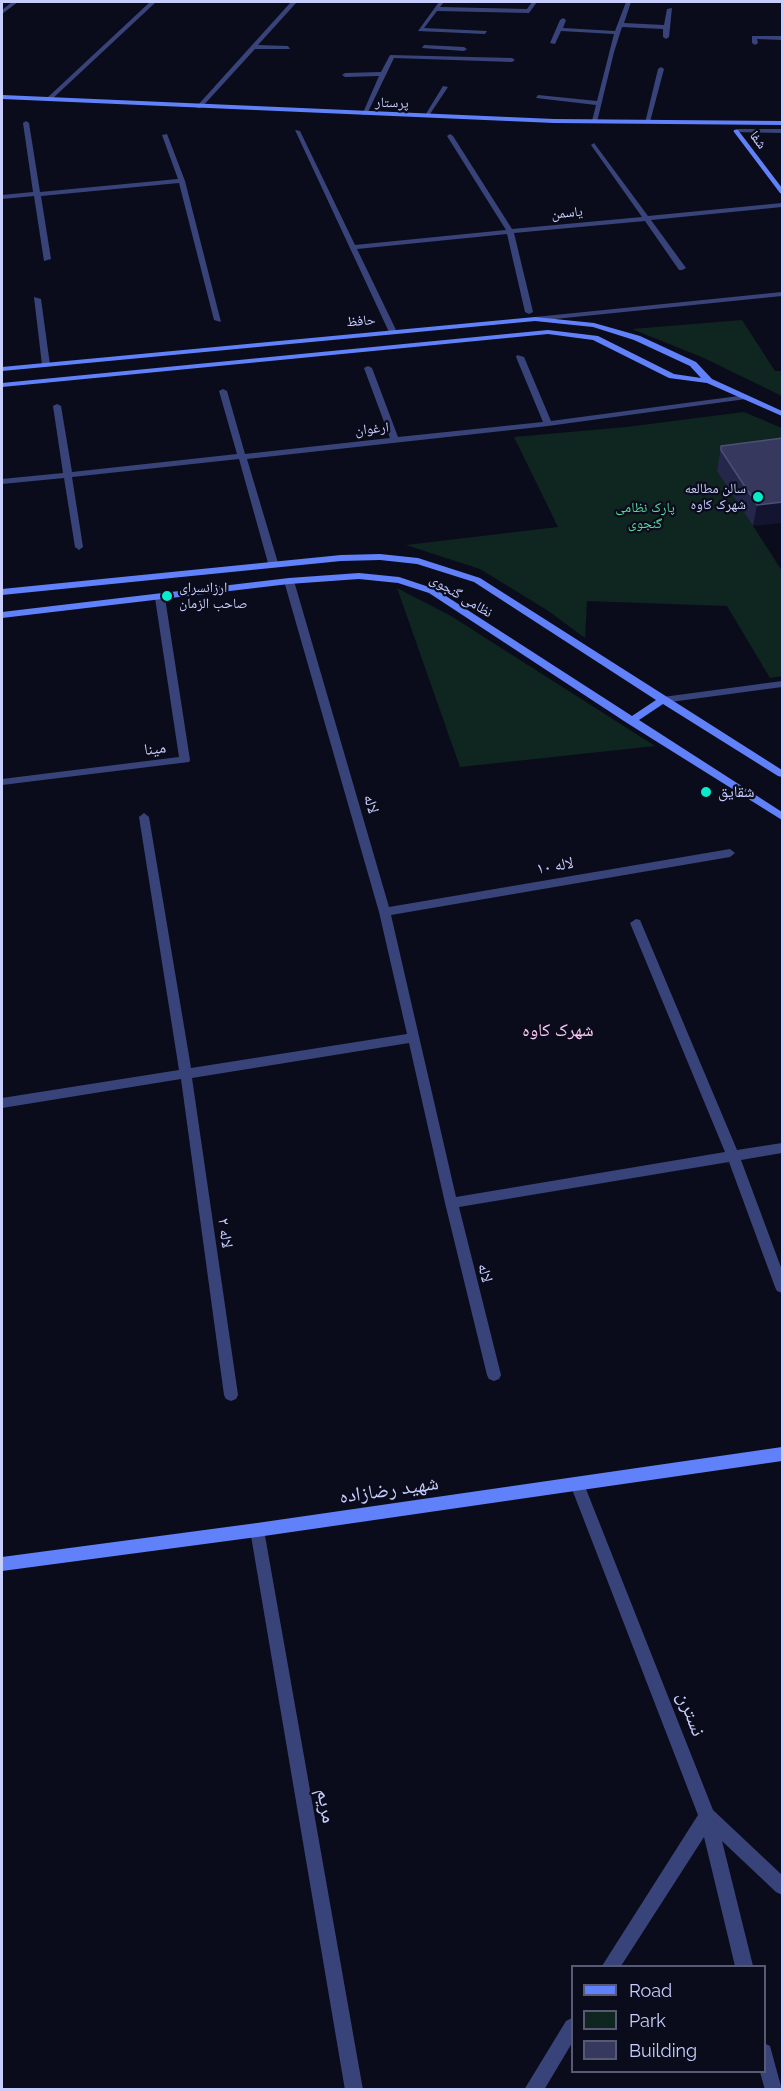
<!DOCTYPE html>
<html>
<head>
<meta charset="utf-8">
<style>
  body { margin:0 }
  #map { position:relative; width:784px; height:2091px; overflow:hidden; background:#0b0c1b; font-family:Raleway,sans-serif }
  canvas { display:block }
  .frame { position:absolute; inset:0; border:3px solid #c7cefd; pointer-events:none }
  .legend { position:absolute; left:571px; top:1965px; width:195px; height:108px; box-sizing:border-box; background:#0b0c1b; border:2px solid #565a75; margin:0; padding:8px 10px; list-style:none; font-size:18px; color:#c7cefd }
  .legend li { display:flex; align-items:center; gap:12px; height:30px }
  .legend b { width:30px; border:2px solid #565a75 }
</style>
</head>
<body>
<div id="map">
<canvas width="784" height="2091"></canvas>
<div class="frame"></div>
<ul class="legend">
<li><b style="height:8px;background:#6181fb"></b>Road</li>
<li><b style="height:16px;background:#0f251f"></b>Park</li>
<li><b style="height:16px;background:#36385d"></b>Building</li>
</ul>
</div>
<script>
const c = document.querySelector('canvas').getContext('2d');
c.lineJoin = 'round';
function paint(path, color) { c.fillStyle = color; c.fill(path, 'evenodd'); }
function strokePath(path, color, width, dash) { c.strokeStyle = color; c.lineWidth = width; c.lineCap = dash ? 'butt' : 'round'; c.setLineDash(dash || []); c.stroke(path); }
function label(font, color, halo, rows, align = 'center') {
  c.font = font + ' Raleway,"Noto Naskh Arabic",sans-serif'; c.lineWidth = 4.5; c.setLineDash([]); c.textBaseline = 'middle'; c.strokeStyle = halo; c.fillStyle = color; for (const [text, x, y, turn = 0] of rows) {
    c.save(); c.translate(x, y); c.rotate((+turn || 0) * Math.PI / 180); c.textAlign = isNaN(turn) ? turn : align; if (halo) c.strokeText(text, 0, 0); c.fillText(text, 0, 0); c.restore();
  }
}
paint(new Path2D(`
  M742,320L775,371H782V396L704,358L632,329Z
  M744,412L782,428V459L718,471L782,571V676L770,678L727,606L587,601L585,638L547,610L480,569L406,545L558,527L514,437L626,427Z
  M397,588L451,616L655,746L460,767Z`), '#0f251f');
paint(new Path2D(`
  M12,2H18L2,14V10Z
  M150,2H156L51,100H47V98Z
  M291,2H297L258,45L288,46L290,49H255L201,108H197V106Z
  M439,2H444L440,7L527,9L532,2H537L529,13L437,11L424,28L487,31L485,34L418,31Z
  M626,2H631L624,23L664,25L667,9L672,8L669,37L666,39L663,37V29L622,27L614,52L597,122L592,121L596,105L536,98L538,95L597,101L614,34L561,31L555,44L550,43L560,20L563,18L566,20L563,28L615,31Z
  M752,36H782V40L757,39L758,43L755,45L752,43Z
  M424,45L464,47L467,49L464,51L422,48Z
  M390,55L512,58L515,60L512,62L394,58L367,114L362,115L379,76L345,77L342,75L345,73L381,72Z
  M661,67L664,69L650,122L645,123L658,69Z
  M443,86L448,87L428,117H424Z
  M26,121L29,123L40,192L178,179L162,135L167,134L185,181L221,322L214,320L179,183L41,196L51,259L44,261L34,196L2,199V195L33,192L23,123Z
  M736,129H782V133L734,132L733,131Z
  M295,130L300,131L355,245L506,230L447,136L450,134L453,136L512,229L642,217L591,145L594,143L648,216L782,203V207L651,220L686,268L682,270H679L645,221L514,233L533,312L529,314L525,312L507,234L357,249L397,332L393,334L389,332Z
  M782,292V296L535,321L531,319L535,317Z
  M34,297L41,299L50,365L46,367L42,365Z
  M517,355L524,357L551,421L746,395L750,397L746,399L548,426L247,459L278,563L273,566L268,563L239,459L72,477L83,547L79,550L75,547L64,478L2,484V479L63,473L53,406L57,404L61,406L72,472L237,454L219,391L223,389L227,391L245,454L390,438L364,368L368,366L372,368L398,437L543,422L516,357Z
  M289,578L294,581L389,907L730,849L735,853L730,857L391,915L456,1197L725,1152L630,923L636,919L640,920L737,1150L782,1143V1153L741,1160L782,1270V1293L777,1291L775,1287L729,1162L459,1207L501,1375L499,1379L494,1381L489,1379L487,1375L445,1203L409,1043L192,1078L238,1395L236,1399L231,1401L226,1399L224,1395L181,1079L2,1108V1098L179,1070L139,817L144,813L149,817L191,1068L407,1034L379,912L284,581Z
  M160,595L165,598L190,760L189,762L2,785V779L179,757L155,598Z
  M782,681V687L663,703L658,700L663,697Z
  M577,1477L582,1479L584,1484L713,1810L782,1875V1895L776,1892L722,1841L753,1966H735L704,1837L621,1966H602L698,1815L570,1484L572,1479Z
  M257,1523L262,1525L264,1530L363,2090H345L250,1530L252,1525Z
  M572,2018V2043L544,2090H524L566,2021Z
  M764,2043L770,2046L782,2090H765L760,2072H764Z`), '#384479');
paint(new Path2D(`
  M2,95L554,119L782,121V125L554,123L2,99Z
  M734,130H738L782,188V194L780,193L734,132Z
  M535,317L594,323L640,336L696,362L712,379L782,411V416L707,383L669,378L593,340L548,334L2,387V383L548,330L598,336L674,374L701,378L690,366L634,340L593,327L535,321L2,371V367Z
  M380,554L418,558L480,578L782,770V777L778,776L663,704L639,720L782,812V820L627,723L429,593L398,583L359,579L289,584L2,618V612L289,578L359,573L399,577L435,589L632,716L656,700L474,582L417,564L380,560L341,561L2,595V589L341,555Z
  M782,1447V1461L257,1537L2,1571V1557L257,1523Z`), '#6181fb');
paint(new Path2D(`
  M783,438L753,526L717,471L721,446Z`), '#24264a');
paint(new Path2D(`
  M783,502V523L753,526L757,505Z`), '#13142f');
const building = new Path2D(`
  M783,438V502L757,505L721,450V446Z`);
paint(building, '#36385d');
strokePath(building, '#4c4f76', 1.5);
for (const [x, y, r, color] of [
  [758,497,6,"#07eacc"],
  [167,596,6,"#07eacc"],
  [706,792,6,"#07eacc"]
]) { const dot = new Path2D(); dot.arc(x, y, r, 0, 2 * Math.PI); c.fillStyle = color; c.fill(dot); strokePath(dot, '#0b0c1b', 2); }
label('14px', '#c7cefd', '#0b0c1b', [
  ["پرستار",392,103,2],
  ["شفا",758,140,53],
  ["یاسمن",567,213,-6],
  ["حافظ",361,321,-5],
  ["ارغوان",372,429,-6],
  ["نظامی گنجوی",461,596,31]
]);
label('14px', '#c7cefd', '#0b0c1b', [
  ["سالن مطالعه",746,489],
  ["شهرک کاوه",746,505],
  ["ارزانسرای",179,588,"left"],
  ["صاحب الزمان",179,604,"left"]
], 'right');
label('14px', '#57da9b', '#0b0c1b', [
  ["پارک نظامی",645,508],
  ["گنجوی",645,524]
]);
label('16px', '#c7cefd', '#0b0c1b', [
  ["مینا",155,749,-7],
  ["لاله",371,804,74],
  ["لاله ۱۰",555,866,-10],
  ["لاله ۲",225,1233,82],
  ["لاله",485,1273,76]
]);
label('16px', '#c7cefd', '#0b0c1b', [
  ["شقایق",718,792]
], 'left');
label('18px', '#fdc9f7', '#0b0c1b', [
  ["شهرک کاوه",558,1031]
]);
label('20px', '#c7cefd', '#0b0c1b', [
  ["شهید رضازاده",389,1490,-8],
  ["نسترن",691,1714,69],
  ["مریم",326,1806,80]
]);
</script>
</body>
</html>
